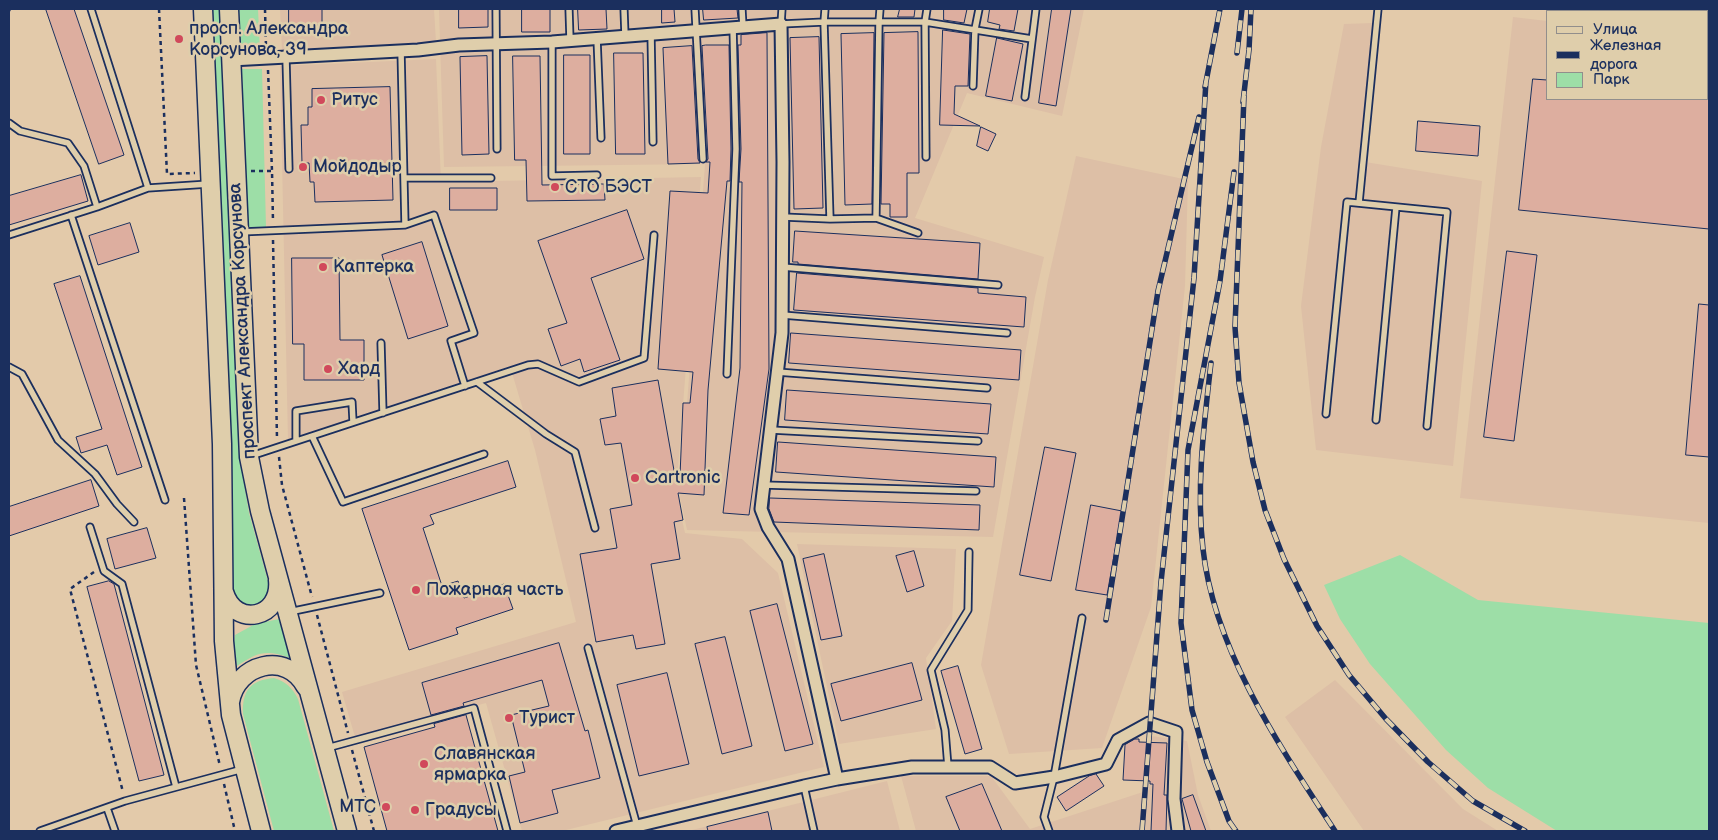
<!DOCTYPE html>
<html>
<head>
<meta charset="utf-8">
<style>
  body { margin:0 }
  #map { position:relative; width:1718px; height:840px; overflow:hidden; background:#e3caaa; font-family:"Balsamiq Sans",sans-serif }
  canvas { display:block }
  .frame { position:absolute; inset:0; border:10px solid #1b2f5e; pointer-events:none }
  .legend { position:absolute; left:1546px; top:10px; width:162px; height:90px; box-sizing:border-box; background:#dfceab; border:1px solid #918e8c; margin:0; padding:6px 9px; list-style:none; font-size:15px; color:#1b2f5e }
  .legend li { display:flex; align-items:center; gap:10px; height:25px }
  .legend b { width:25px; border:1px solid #918e8c }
</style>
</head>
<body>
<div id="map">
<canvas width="1718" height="840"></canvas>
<div class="frame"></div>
<ul class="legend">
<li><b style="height:6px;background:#dfceab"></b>Улица</li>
<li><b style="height:6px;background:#1b2f5e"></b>Железная дорога</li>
<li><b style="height:14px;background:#9ddea7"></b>Парк</li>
</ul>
</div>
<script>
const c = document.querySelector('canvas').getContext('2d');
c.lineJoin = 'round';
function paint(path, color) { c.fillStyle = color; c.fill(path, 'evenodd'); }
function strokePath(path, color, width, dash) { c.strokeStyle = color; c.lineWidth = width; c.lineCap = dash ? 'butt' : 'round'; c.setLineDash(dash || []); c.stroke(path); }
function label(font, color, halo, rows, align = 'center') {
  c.font = font + ' "Balsamiq Sans",sans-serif'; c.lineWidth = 5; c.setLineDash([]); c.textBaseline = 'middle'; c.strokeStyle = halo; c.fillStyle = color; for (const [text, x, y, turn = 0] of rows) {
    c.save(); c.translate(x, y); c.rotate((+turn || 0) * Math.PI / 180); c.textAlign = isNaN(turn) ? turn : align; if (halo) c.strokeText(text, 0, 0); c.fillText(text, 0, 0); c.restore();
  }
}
paint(new Path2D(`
  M280,9H434L436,42L282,50Z
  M439,9H1084L1062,116L967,93L915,218L1044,257L1035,297L993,537L687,530L680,497L705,164L444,167Z
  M1513,17L1547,21V99H1707V36H1709V523L1460,498Z
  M1373,23L1359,161L1482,181L1453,466L1316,450L1301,306L1321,147L1344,24Z
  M436,59L441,182L701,177L676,493L685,533L742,539L778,573L824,767L562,831H522L486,703L355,737L342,692L576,622L535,450L510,366L288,441L280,66Z
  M1076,156L1188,180L1185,286L1151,607L1102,748L1009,754L981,665L1048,280Z
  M797,544L956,549L952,621L926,658L936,729L839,744Z
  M1335,680L1463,809L1498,831H1364L1285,717Z
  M1151,736L1187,741L1198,795L1211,831H916L901,776H991L1030,829L1149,790Z
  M887,781L900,831H688Z`), '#ddbfa6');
paint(new Path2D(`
  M211,9H221L241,465L249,513L269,585C268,599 256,614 241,604C237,601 234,595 232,590Z
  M239,9H258L260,51L240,52Z
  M242,69H262L266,227L247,228Z
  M1400,555L1478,600L1709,623V831H1557L1488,788L1446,750L1370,664L1340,619L1324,585Z
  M279,619L290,658C267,649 257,652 237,666L234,643L235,635L255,624Z
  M274,678C286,682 292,687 298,699L334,831H274L243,714C242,690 251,680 274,678Z`), '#9ddea7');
const building = new Path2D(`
  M46,9H74L124,155L99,164Z
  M289,9H322V25H289Z
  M459,9H488V27L459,28Z
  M522,9H550V32H522Z
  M578,9H606L607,29L579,30Z
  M662,9H674L675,22L662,23Z
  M703,9H737L738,18L704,20Z
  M900,9H915L914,17H898Z
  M944,9H967L964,23L944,20Z
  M990,9H1018L1014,31L999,29L1000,25L988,22Z
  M1052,9H1071L1056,106L1039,103Z
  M943,30L970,34L968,86H955L954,114L980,126L940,125Z
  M918,32L919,173H907V217H890V204H881L884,33Z
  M767,33L769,369L749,515L723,513L740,368L742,182H739L741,149L738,45H741V35Z
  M874,33L872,204L845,205L841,34Z
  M819,37L823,208L794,209L790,38Z
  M997,38L1023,44L1012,101L986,96Z
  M706,45H729L731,149L730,181H727L708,390L704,495L678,493L683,520L674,522L680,559L651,564L665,644L636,649L633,635L596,642L580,554L617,548L610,509L632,505L621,443L605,445L600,419L616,416L612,388L658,380L675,476H680L683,403H690L693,372L658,369L670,191L708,193L710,162H706L708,159L702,46Z
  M692,46L698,159L700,163L668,164L663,48Z
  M614,53H643L645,154H616Z
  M564,55H590V154H564Z
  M487,56L489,154L462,155L460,57Z
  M513,56H540L542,185L604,184L605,200L527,201L526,160H515Z
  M1533,79L1547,80V99H1709V229L1519,210Z
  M390,87L393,200L315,202L314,182H310L309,163H302L301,125H308V107H312V89Z
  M1418,121L1480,126L1478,156L1416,151Z
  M981,127L996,134L988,151L977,146Z
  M81,175L88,201L9,225V196Z
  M450,188H497V210H450Z
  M627,210L644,259L591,278L620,360L584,372L580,359L561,366L548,329L567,323L538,241Z
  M130,223L139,252L98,265L89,236Z
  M795,231L980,243L978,279L798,264V262H793Z
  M422,242L448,326L408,339L382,255Z
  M1507,251L1537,255L1514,441L1484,437Z
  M292,258H339L340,340H364V380H304V344H293Z
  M797,273L978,288V293L1026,297L1024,327L794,310Z
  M80,276L142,467L117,475L107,445L81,453L76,437L102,429L54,284Z
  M1699,304L1709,305V457L1686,455Z
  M791,333L1021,350L1019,380L789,363Z
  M787,390L991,404L988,434L785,420Z
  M778,442L996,457L994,487L776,472Z
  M1045,447L1076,453L1051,581L1020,575Z
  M508,461L516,487L430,515L434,524L423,528L442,586L458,581L464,598L504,584L513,609L456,628L458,634L409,650L362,509Z
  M91,480L99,506L9,536V507Z
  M770,498L980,505L979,530L774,522L769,509Z
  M1091,505L1122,511L1107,595L1076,590Z
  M147,528L156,558L115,569L107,539Z
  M914,551L924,586L907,592L896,556Z
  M824,554L842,636L821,640L803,559Z
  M109,581L114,584L164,775L139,781L87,587Z
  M777,604L813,744L785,751L750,611Z
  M725,637L752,746L722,754L695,644Z
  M559,643L585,731L588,730L600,778L552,790L558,813L520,823L509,776L525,772L511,715L549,706L542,680L463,703L464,706L431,715L422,683Z
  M912,663L922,700L841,721L831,684Z
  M958,666L982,749L965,754L941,671Z
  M667,673L689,764L639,776L617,685Z
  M466,715L498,831H387L364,747L435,727L434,724Z
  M1135,739H1139V742L1167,743L1164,795H1167L1166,831H1151L1153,784H1150V781L1123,780L1125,745Z
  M1096,774L1104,786L1066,811L1057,797L1089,776Z
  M982,784L1002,831H960L946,797Z
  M1193,795L1206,831H1191L1182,799Z
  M768,812L772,831H708L707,827Z`);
paint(building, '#ddae9f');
strokePath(building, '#1b2f5e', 1);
const lane = new Path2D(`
  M91,9L148,188
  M496,9L497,149
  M569,9L570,40
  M624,9L625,36
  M695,9L703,159
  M742,9L743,27
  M782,9L781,24L824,22H925L1032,39
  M825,9L824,22L830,219
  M1609,11L1610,9
  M651,34L653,142
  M597,38L601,138
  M552,42V176L597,175
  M286,58L289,169
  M973,86L975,29L979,9
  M1025,97L1036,9
  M9,123L20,131L68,143L84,166L97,207
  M926,157L925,22L927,9
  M404,178H491
  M1359,203L1378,9
  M71,215L165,500
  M783,217L830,219L876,218L918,233
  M876,218L879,22L880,9
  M405,225L434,215L474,333L451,341L465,386
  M240,232L405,225L401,51
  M9,235L97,207L148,188L209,184
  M782,267L998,285
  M782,315L1007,333
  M381,343L383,413
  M9,367L22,374L58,440L95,474L117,504L134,522
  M777,372L987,388
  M727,374L736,149L733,27
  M477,382L546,434L575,452L595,528
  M1326,414L1347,202L1447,212L1427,426
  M1376,420L1396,207
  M771,430L978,441
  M312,436L343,502L484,454
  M296,441V411L352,402L353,422
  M251,456L528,365L538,364L579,382L644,358L654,235
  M763,485L976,491
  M90,527L104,571L122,584L176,787
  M289,612L380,593
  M588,648L637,826
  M327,748L474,708L507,831
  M948,767L945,730L931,670L968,610L969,552
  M804,786L814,831
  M107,808L115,831
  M40,831L125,801L243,769
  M1049,831L1044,817L1054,777L1082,618`);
const street = new Path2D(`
  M231,60L418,50L459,45L552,42L781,24L783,162L782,333L761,509L768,527L788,559L837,779
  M616,831L804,786L837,779L912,767H990L1015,783L1054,777L1106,764L1118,740L1149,723L1176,732L1174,799L1178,831`);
const primary = new Path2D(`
  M203,9L222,444L224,641L231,715L261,831
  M229,9L249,457L260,511L347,831
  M224,592C235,629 282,618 278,580
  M230,702C236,664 287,650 306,687`);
strokePath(lane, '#1b2f5e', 9);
strokePath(street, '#1b2f5e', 15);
strokePath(primary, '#1b2f5e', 21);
strokePath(new Path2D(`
  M159,9L167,174L195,173
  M265,9L266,47
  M9,11L10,9
  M268,70L272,171
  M251,171H272L273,222
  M273,240L277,439
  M279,457L282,485L312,597
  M184,498L196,665L220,766
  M94,572L70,589L123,792
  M317,615L348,733
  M352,750L374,831
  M224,784L235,831`), '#1b2f5e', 2.5, [4, 4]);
strokePath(lane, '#dfceab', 5.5);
strokePath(street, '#dfceab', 11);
strokePath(primary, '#dfceab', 18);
const rail = new Path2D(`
  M1237,53L1242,9
  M1205,87L1220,9
  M1244,96L1235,327L1239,383L1253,462L1265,510L1284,559L1317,626L1349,675L1386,719L1428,762L1473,801L1525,831
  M1243,102L1249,50L1251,9
  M1234,172L1220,281L1188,450L1181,623L1192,710L1207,762L1229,821L1236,831
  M1211,363C1204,424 1196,487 1203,549C1214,650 1280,747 1335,831
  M1106,620L1158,291L1199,117
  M1142,831L1161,582L1194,278L1206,81`);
strokePath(rail, '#1b2f5e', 5.5);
strokePath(rail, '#dfceab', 4, [11]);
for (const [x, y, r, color] of [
  [179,39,5,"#d1495b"],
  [321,100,5,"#d1495b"],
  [303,167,5,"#d1495b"],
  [555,187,5,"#d1495b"],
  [323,267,5,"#d1495b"],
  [328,369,5,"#d1495b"],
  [635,478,5,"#d1495b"],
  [416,590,5,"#d1495b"],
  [509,718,5,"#d1495b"],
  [424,764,5,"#d1495b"],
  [386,807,5,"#d1495b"],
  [415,810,5,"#d1495b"]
]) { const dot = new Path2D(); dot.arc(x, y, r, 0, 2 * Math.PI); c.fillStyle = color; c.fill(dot); strokePath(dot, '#dfceab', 2); }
label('18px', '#1b2f5e', '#dfceab', [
  ["просп. Александра",189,29],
  ["Корсунова, 39",189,50],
  ["Ритус",331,100],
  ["Мойдодыр",313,167],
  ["СТО БЭСТ",565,187],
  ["Каптерка",333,267],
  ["Хард",338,369],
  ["Cartronic",645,478],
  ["Пожарная часть",426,590],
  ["Турист",519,718],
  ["Славянская",434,754],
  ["ярмарка",434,775],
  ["МТС",376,807,"right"],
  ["Градусы",425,810]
], 'left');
label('18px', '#1b2f5e', '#dfceab', [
  ["проспект Александра Корсунова",243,321,-93]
]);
</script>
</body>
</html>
